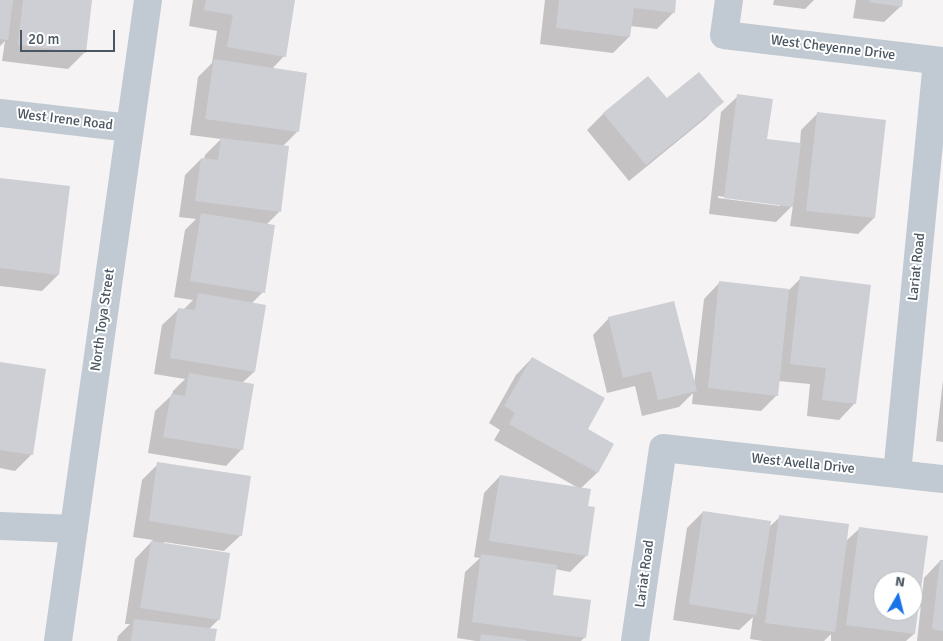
<!DOCTYPE html>
<html>
<head>
<meta charset="utf-8">
<style>
  body { margin:0 }
  #map { position:relative; width:943px; height:641px; overflow:hidden; background:#f5f3f3; font-family:Signika,sans-serif }
  canvas { display:block }
  .north { position:absolute; left:873px; top:571px; width:50px; height:50px; box-sizing:border-box; background:#fff; border:1px solid #b7bbc0; border-radius:50%; rotate:8deg; font-size:14px; font-weight:700; line-height:20px; text-align:center; color:#4a5661 }
  .north::after { content:''; display:block; margin:auto; width:18px; height:22px; background:#1a73e8; clip-path:polygon(50% 0,100% 100%,50% 72%,0 100%) }
  .scale { position:absolute; left:20px; top:30px; width:95px; height:22px; box-sizing:border-box; border:2px solid #4a5661; border-top:0; padding-left:6px; font-size:15px; line-height:18px; white-space:nowrap; color:#4a5661; -webkit-text-stroke:4px #fff; paint-order:stroke }
</style>
</head>
<body>
<div id="map">
<canvas width="943" height="641"></canvas>
<div class="north">N</div>
<div class="scale">20 m</div>
</div>
<script>
const c = document.querySelector('canvas').getContext('2d');
c.lineJoin = 'round';
function paint(path, color) { c.fillStyle = color; c.fill(path, 'evenodd'); }
function strokePath(path, color, width, dash) { c.strokeStyle = color; c.lineWidth = width; c.lineCap = dash ? 'butt' : 'round'; c.setLineDash(dash || []); c.stroke(path); }
function label(font, color, halo, rows, align = 'center') {
  c.font = font + ' Signika,sans-serif'; c.lineWidth = 4; c.setLineDash([]); c.textBaseline = 'middle'; c.strokeStyle = halo; c.fillStyle = color; for (const [text, x, y, turn = 0] of rows) {
    c.save(); c.translate(x, y); c.rotate((+turn || 0) * Math.PI / 180); c.textAlign = isNaN(turn) ? turn : align; if (halo) c.strokeText(text, 0, 0); c.fillText(text, 0, 0); c.restore();
  }
}
paint(new Path2D(`
  M0,0H91L84,53L68,69L2,61L5,41L0,46Z
  M193,0H294L284,56L272,69L297,132L282,147L280,211L266,225L263,292L252,303L254,372L242,383V449L226,466L148,453L155,411L172,395L173,391L185,379L154,374L162,325L179,309L183,310L193,300L174,297L185,230L196,219L179,217L185,175L201,159H204L205,155L221,139L190,135L198,77L212,63L217,31L189,26Z
  M545,0H675L673,13L657,29L630,26L629,37L613,53L540,44Z
  M774,0H814L805,9L773,5Z
  M856,0H901V6L884,22L853,18Z
  M648,78L666,100L722,102L706,118L629,181L587,130L603,114Z
  M738,96L766,140L800,144L801,130L818,113L874,218L858,234L790,226L793,205L776,222L709,214L721,112ZM718,196L780,204V206L718,198Z
  M0,180L68,187L58,275L42,291L0,286Z
  M801,278L855,403L839,420L807,416L810,384L778,381L777,395L761,411L692,404L693,393L679,407L642,416L635,386L607,393L593,335L609,318L694,385L704,299L720,282L789,290Z
  M532,358L586,429L613,444L597,473L580,489L587,508L586,556L570,572L555,569L552,596L585,637L581,641H476L457,638L465,572L480,558L474,557L484,493L500,476L580,489L494,440L500,430L489,423L516,375Z
  M0,363L32,454L15,471L0,468Z
  M943,380V442L936,441Z
  M158,464L241,535L224,551L164,542L163,544L219,619L208,630L214,641H117L118,636L130,624H125L135,559L153,540L133,537L142,480Z
  M703,512L768,528L780,517L845,542L860,528L926,537L914,634L906,641H831V634L824,641H763L750,639L753,617L739,630L673,620L687,528ZM883,581H913V611H883Z
  M940,561L943,562V641H917L924,578Z`), '#0003');
paint(new Path2D(`
  M0,0H13L8,40L0,39Z
  M23,0H92L86,53L18,45Z
  M206,0H295L286,57L227,47L233,15L204,10Z
  M559,0H676L675,13L634,8L630,37L556,28Z
  M869,0H903L902,7L869,2Z
  M214,59L307,73L299,132L205,119Z
  M699,72L724,102L646,165L603,113L648,76L667,98Z
  M737,94L773,99L767,139L801,143L793,207L724,198Z
  M817,112L886,120L875,218L806,211Z
  M221,138L289,146L281,212L195,201L201,158L218,160Z
  M0,178L70,186L59,275L0,268Z
  M201,213L275,225L265,293L190,281Z
  M800,276L871,285L856,404L822,400L826,368L790,364Z
  M719,281L789,289L778,396L708,388Z
  M198,293L266,305L255,372L170,358L178,308L195,310Z
  M674,301L697,391L658,400L651,371L623,378L608,317Z
  M532,357L605,398L588,429L614,444L598,473L509,424L515,413L504,406Z
  M0,362L46,369L33,455L0,450Z
  M189,373L254,384L243,450L163,437L171,394L185,396Z
  M157,462L251,476L242,536L149,521Z
  M500,475L591,489L588,506L595,507L588,556L489,541Z
  M703,511L771,521L756,615L689,604Z
  M779,515L849,524L835,632L765,623Z
  M859,527L928,536L915,634L846,625ZM883,581H913V611H883Z
  M151,541L230,553L220,620L140,608Z
  M481,554L557,565L553,595L591,600L586,638L472,622Z
  M940,560H943V631L932,629Z
  M134,619L217,629L215,641H131Z
  M481,634L526,640V641H480Z`), '#cdcfd5');
strokePath(new Path2D(`
  M729,0L724,35L943,61
  M0,113L130,128
  M897,474L937,61
  M0,526L74,529
  M58,641L148,0
  M635,641L663,448L943,479`), '#c1cad2', 28);
label('14px', '#4a5661', '#fff', [
  ["West Cheyenne Drive",833,48,7],
  ["West Irene Road",65,120,7],
  ["Lariat Road",917,267,-84],
  ["North Toya Street",103,320,-82],
  ["West Avella Drive",803,464,6],
  ["Lariat Road",645,574,-82]
]);
</script>
</body>
</html>
